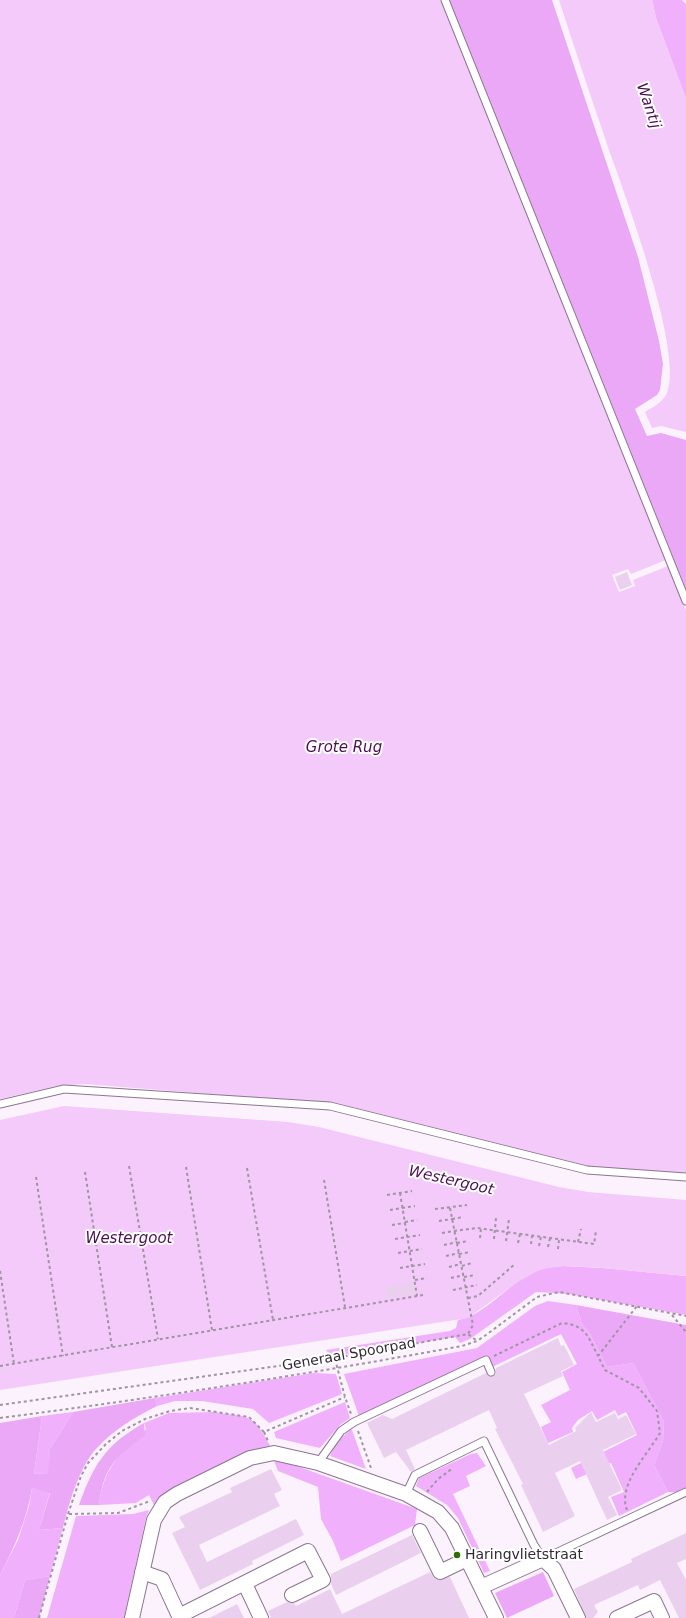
<!DOCTYPE html>
<html>
<head>
<meta charset="utf-8">
<style>
  body { margin:0 }
  canvas { display:block; background:#fcf2fe }
</style>
</head>
<body>
<canvas width="686" height="1618"></canvas>
<script>
const c = document.querySelector('canvas').getContext('2d');
c.lineJoin = 'round';
function paint(path, color) { c.fillStyle = color; c.fill(path, 'evenodd'); }
function strokePath(path, color, width, dash) { c.strokeStyle = color; c.lineWidth = width; c.lineCap = dash ? 'butt' : 'round'; c.setLineDash(dash || []); c.stroke(path); }
function label(font, color, halo, rows, align = 'center') {
  c.font = font + ' "DejaVu Sans",sans-serif'; c.lineWidth = 4; c.setLineDash([]); c.textBaseline = 'middle'; c.strokeStyle = halo; c.fillStyle = color; for (const [text, x, y, turn = 0] of rows) {
    c.save(); c.translate(x, y); c.rotate((+turn || 0) * Math.PI / 180); c.textAlign = isNaN(turn) ? turn : align; if (halo) c.strokeText(text, 0, 0); c.fillText(text, 0, 0); c.restore();
  }
}
paint(new Path2D(`
  M652,0H682L686,4V99L656,18Z
  M563,1266L603,1268L686,1276V1315L569,1294L536,1292L470,1339L460,1343L455,1337L331,1357L326,1350L450,1331L456,1328L458,1320C486,1316 513,1277 542,1269C548,1267 556,1267 563,1266Z
  M548,1301L576,1305L582,1324L590,1334L607,1367L633,1363L664,1422L663,1441L654,1465L668,1492L619,1516L611,1497L624,1492L611,1463L576,1479L571,1468L637,1435L626,1412L618,1416L615,1410L597,1420L592,1411L578,1420L572,1428L573,1432L548,1443L541,1427L551,1422L541,1405L570,1390L562,1372L577,1364L561,1334L488,1369L485,1364L359,1416L344,1374L477,1348L535,1306Z
  M314,1373L336,1374L342,1394L269,1423L253,1409L202,1401H175L157,1406L155,1398Z
  M345,1402L350,1418L340,1425L320,1448L276,1438L274,1432Z
  M73,1412L50,1449L49,1473L34,1474L42,1416Z
  M214,1412C251,1418 252,1412 271,1447L161,1500L154,1505L149,1495L136,1503L99,1505C104,1466 119,1455 146,1429L144,1423L169,1413Z
  M350,1430H352L366,1469L330,1456L336,1443Z
  M477,1453L486,1466L466,1476L470,1486L453,1494L490,1571L484,1573L458,1518L447,1505L416,1486L419,1478L471,1454Z
  M274,1461L294,1465L417,1509L415,1525L341,1561L333,1541L321,1519L318,1487L278,1471Z
  M32,1488L50,1492L39,1530L63,1528L50,1576L25,1580L14,1618H0V1575L18,1540L29,1506Z
  M149,1510L146,1518L124,1618H47L76,1516L133,1514Z`), '#f1b0fc');
paint(new Path2D(`
  M449,0H552L638,257L659,341L663,364L660,390L657,395L635,409L647,436L661,433L686,440V594Z
  M576,1305L686,1325V1491L682,1493L668,1492L654,1465L663,1441L664,1422L633,1363L607,1367L590,1334L582,1324Z
  M155,1398L157,1406C135,1417 113,1430 96,1449C79,1468 69,1503 63,1528L39,1530L50,1493L32,1488C27,1519 15,1546 0,1575V1423L42,1416L34,1474L48,1473L50,1449L73,1412Z
  M144,1423L145,1435C115,1458 104,1466 99,1505H79C94,1464 105,1445 144,1423Z
  M543,1572L554,1596L507,1618L495,1593Z
  M50,1576L39,1618H14L25,1580Z`), '#eba8f7');
paint(new Path2D(`
  M0,0H443L686,610V1175L576,1165L353,1108L322,1103L85,1084L56,1086L0,1099Z
  M559,0H652L656,18L686,99V432L661,426L652,428L645,412C653,407 663,402 667,393C684,353 625,195 609,150C592,100 575,50 559,0Z
  M64,1106L288,1122L319,1127L559,1187L588,1192L686,1200V1276L603,1268L563,1266L541,1269L516,1283L468,1318L0,1390V1120Z`), '#f3caf9');
paint(new Path2D(`
  M666,560L668,566L633,580L635,586L619,592L612,575L628,569L631,574Z`), '#fcf2fe');
paint(new Path2D(`
  M627,572L632,585L620,590L615,577Z
  M414,1282L416,1294L388,1299L386,1287Z
  M558,1338L561,1346L564,1345L574,1365L561,1371L563,1376L524,1394L549,1445L576,1431L575,1428L591,1412L596,1422L615,1413L618,1419L626,1415L636,1434L603,1450L622,1490L608,1497L617,1515L607,1520L580,1461L555,1473L575,1516L543,1532L521,1485L523,1484L495,1429L497,1428L489,1410L406,1450L415,1469L411,1472L396,1452L384,1458L367,1423L383,1415L392,1419L486,1373L488,1376H493L496,1373V1368Z
  M271,1469L282,1490L274,1494L280,1506L199,1545L207,1562L296,1519L304,1535L252,1561L253,1564L200,1590L172,1533L185,1527L179,1517L232,1492L230,1488Z
  M686,1533V1559L677,1563L686,1580V1618H679L660,1580L640,1590L638,1585L594,1605L598,1612L593,1618H586L574,1589L632,1562L631,1559Z
  M412,1535L421,1553L336,1595L331,1584V1574Z
  M430,1572L435,1579L439,1580L450,1577L469,1618H271L268,1611L287,1602L294,1603L296,1606L330,1589L342,1614Z
  M237,1604L244,1618H209Z`), '#ead0ee');
const service = new Path2D(`
  M445,0L686,601
  M0,1104L64,1089L330,1106L587,1170L686,1177
  M318,1463L341,1431L354,1422L486,1360L491,1372
  M406,1494L415,1475L484,1441L534,1545L543,1559L686,1492`);
const minor = new Path2D(`
  M420,1531L440,1572L467,1559
  M142,1572L162,1579L179,1616L308,1551L323,1580L292,1595
  M245,1584L261,1618
  M481,1587L543,1559L554,1569L578,1618
  M132,1618L154,1520L165,1502L177,1494L250,1458L274,1453L318,1463L406,1494L438,1512L452,1528L496,1618
  M617,1618L654,1601L662,1618`);
strokePath(service, '#8c7590', 9);
strokePath(minor, '#8c7590', 16);
strokePath(new Path2D(`
  M129,1166L158,1339
  M186,1167L212,1330
  M247,1168L273,1320
  M85,1172L112,1347
  M36,1177L63,1356
  M324,1180L345,1307
  M400,1193L417,1296
  M387,1195L412,1191
  M402,1208L415,1206
  M450,1208L473,1325L468,1334
  M435,1209L467,1205
  M390,1210L402,1208
  M452,1219L463,1217
  M439,1221L452,1219
  M405,1222L417,1220
  M392,1225L405,1223
  M454,1231L477,1228L594,1244L596,1231
  M442,1233L454,1231
  M480,1238L481,1228
  M395,1239L420,1235
  M494,1239L496,1218
  M506,1241L509,1219
  M578,1242L581,1229
  M457,1243L468,1241
  M518,1243L520,1234
  M531,1244L532,1236
  M444,1245L457,1242
  M539,1246L541,1237
  M548,1247L550,1238
  M558,1249L559,1239
  M398,1253L422,1249
  M459,1254L470,1252
  M446,1256L459,1253
  M462,1266L472,1263
  M449,1267L461,1264
  M400,1268L425,1264
  M0,1271L14,1364
  M464,1277L475,1275
  M451,1278L464,1275
  M415,1280L427,1278
  M453,1290L477,1285
  M468,1298L478,1296L515,1264
  M672,1315L686,1332
  M494,1356L562,1323C586,1325 588,1337 598,1356
  M335,1359L345,1397L351,1414
  M0,1366L423,1295
  M0,1405L335,1358L468,1334L477,1341
  M0,1418C155,1398 309,1374 462,1346L477,1341L486,1335L537,1297L559,1292L686,1316
  M358,1431L371,1468
  M264,1432L268,1441
  M427,1492L438,1479L453,1468
  M627,1510C617,1485 648,1454 660,1433L657,1411L639,1388L605,1370L598,1356L637,1306
  M69,1514L118,1513L150,1501
  M39,1618L68,1514L81,1476L88,1463L106,1444L122,1431L145,1419L170,1411L190,1408L249,1417L264,1432L345,1397`), '#9f95a1', 2, [3, 3]);
strokePath(service, '#fff', 7);
strokePath(minor, '#fff', 14);
for (const [x, y, r, color] of [
  [457,1555,4,"#306e01"]
]) { const dot = new Path2D(); dot.arc(x, y, r, 0, 2 * Math.PI); c.fillStyle = color; c.fill(dot); strokePath(dot, '#fff', 1.5); }
label('14px', '#332935', '#fff', [
  ["Generaal Spoorpad",349,1355,-10]
]);
label('14px', '#332935', '#fff', [
  ["Haringvlietstraat",465,1555]
], 'left');
label('italic 15px', '#4c0f55', '#fff', [
  ["Wantij",648,106,71],
  ["Grote Rug",344,748],
  ["Westergoot",451,1181,13],
  ["Westergoot",129,1239]
]);
</script>
</body>
</html>
